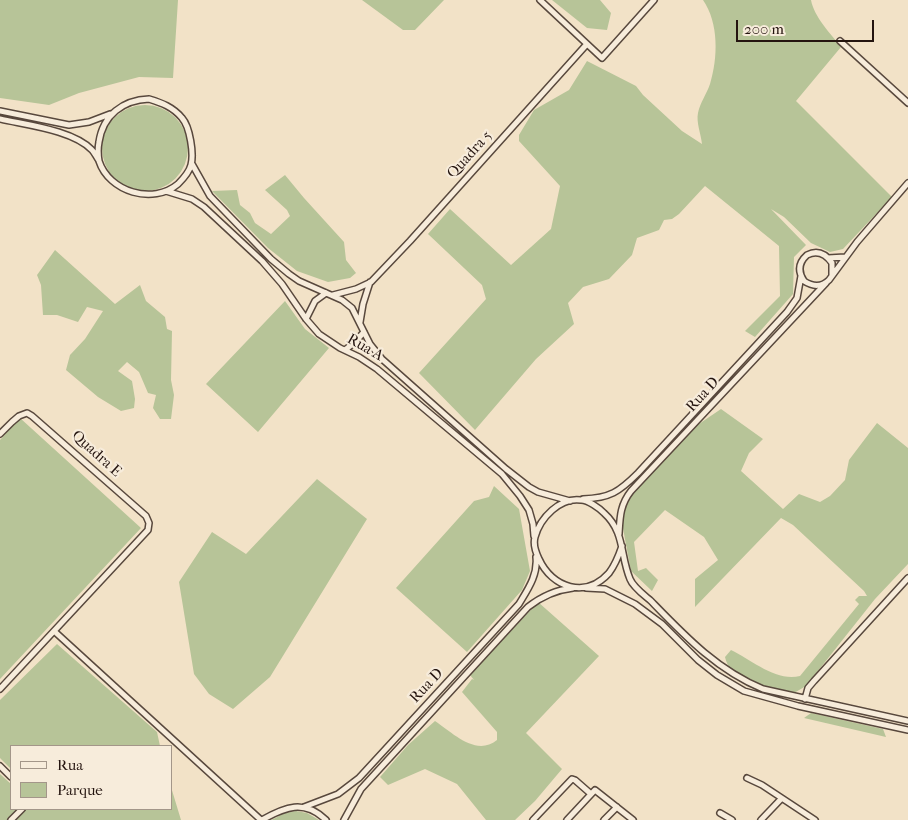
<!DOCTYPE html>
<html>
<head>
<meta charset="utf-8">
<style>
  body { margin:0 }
  #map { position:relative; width:908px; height:820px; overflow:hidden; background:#f2e2c7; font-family:"IM FELL French Canon",serif }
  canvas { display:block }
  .legend { position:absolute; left:10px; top:745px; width:162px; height:65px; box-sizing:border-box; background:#f7ecdb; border:1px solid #a39689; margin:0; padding:6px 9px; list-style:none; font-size:15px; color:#24140f }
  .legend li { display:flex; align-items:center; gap:10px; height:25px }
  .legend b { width:25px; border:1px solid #a39689 }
  .scale { position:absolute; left:736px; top:20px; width:138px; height:22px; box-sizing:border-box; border:2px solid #24140f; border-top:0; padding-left:6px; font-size:15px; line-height:18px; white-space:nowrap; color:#24140f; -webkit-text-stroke:4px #f7ecdb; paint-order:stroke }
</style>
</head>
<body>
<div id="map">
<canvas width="908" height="820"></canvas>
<ul class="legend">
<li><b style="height:6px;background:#f7ecdb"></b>Rua</li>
<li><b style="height:14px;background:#b7c498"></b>Parque</li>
</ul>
<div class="scale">200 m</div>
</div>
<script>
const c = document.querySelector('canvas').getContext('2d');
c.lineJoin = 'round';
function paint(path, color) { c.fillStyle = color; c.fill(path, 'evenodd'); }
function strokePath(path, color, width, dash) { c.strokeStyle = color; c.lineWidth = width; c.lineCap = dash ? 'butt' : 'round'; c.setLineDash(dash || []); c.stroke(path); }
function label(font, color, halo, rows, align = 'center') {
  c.font = font + ' "IM FELL French Canon",serif'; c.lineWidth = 4.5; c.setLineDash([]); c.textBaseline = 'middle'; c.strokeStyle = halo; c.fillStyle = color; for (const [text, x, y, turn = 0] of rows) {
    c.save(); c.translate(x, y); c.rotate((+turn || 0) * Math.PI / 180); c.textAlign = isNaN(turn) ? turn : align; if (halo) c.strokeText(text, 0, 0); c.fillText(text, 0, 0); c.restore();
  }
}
paint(new Path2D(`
  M0,0H178L173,78L139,77L79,93L49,105L0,98Z
  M362,0H444L415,30H403Z
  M552,0H600L611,13L607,30L587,28Z
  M703,0H811C814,17 831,34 841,47L796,101L892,197L843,249L830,252L811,243L784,217L771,209L806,245L794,257L793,294L755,337L745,331L780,296L779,246L705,186L679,214L672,219L664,220L659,230L637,238L632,255L609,279L583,287L568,303L574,324L536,359L475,430L419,373L486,299L482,285L428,234L450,209L511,265L551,229L560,186L519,141V135L534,110L569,90L587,61L636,86L643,95L682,131L702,144C701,134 696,122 698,113C700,103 707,93 710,84C718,58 719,23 703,0Z
  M102 148a43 43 0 1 1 86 0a43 43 0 1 1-86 0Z
  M285,175L304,198L344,242L346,260L356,273L350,278L328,282L297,271L268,248L212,191L237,190L240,205L250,213L255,223L271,234L290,216L287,210L265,190Z
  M55,250L115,304L140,285L146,301L165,317L167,329L172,331L171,380L174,395L171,419H160L153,408L156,395L148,393L139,372L127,362L118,371L132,381L135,399L134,408L121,411L98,397L66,370L70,355L85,339L103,311L87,307L78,322L57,315H43L41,285L37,275Z
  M285,301L305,329L329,348L258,432L206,384Z
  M721,409L763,439L749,453L741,471L783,509L799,494L820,502L830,496L845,480L849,460L877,423L908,448V564L875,599L806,686L794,693C777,689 741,683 730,668C728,666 726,661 725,657L731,650C752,660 776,682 800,676L859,604L855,600L859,596H867L864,591L793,525L781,518L695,607V579L718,560L704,537L665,510L634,542L638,571L646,568L658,580L652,591L631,571L622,523V512L629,498L693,428Z
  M20,418L141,528L0,679V440Z
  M317,479L367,519L270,677L233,709L209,694L194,674L179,582L212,532L246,554Z
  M494,486L519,509L530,571L522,590L467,652L396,588L474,501L489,497Z
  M538,602L599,656L526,733L562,769L535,801L515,820H486L457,784L425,769L388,785L380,777L408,745L435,721C453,733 476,757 497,740V732L462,692L472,679L474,680L470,675Z
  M57,644L157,732L160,746H11V769L0,758V700Z
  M811,713L883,729L886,737L804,718Z
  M0,774L11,784V809H171V787L181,820H0Z
  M296,811L307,813L319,820H271L285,813Z`), '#b7c498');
const minor = new Path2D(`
  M540,0L602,58L654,0
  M840,41L908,103
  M149,99C162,103 173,107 182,118C190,127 194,154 191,165C189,173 183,179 178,184C153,205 109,192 99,161C98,155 98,147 99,142C103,115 123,100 149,99Z
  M0,111L69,125L89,122L110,114
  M0,119C26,125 73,130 92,150C94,152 96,156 98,159
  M192,164L210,196L271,259L289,274L299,281L342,300L352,308L370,344L382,359L506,469L529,487L538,492L570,501
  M166,191L192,199L204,207L262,261L282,284L306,319L319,334L340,348L359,357L377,369L502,474L520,496L529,510L533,524L534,536
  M828,258L845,257
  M832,275V263C825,253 817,250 807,255C798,263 798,272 804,281C813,287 822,287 829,280L857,242L908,183
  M333,295L356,289L371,282L410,241L587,44
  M306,319L315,301L326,293
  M360,322L363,304L370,282
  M345,350L355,342L364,332
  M0,434L12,422L19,416L27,413L32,416L146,516L149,523L148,530L0,689
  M583,499C610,498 619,492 638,473L787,312L797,298L801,276
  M619,534C620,517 620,505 631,491L826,283
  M622,546C619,555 615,565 609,573C586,599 552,588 539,559C536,553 533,544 535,537C540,518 560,497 581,500C588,500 599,508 604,513C625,532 620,555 630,579C633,587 644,595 651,601C685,636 717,670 763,689L908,721
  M586,588L605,589L635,604L662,624L698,660L717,675L744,691L798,706L908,730
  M54,631L261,820
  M805,699L808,688L814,681L908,578
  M0,766L11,777
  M747,778L762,785L815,820
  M304,807L338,794L359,778L519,604C528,589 538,575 536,557
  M720,813L732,820
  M11,820L22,809
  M262,820C285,807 304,799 326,820
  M344,820L361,789L528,607C542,596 555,590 573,588
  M533,820L572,779L575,780L591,794
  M567,820L595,790L633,820
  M604,820L617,807
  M761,820L781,799`);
strokePath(minor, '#58483d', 8);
strokePath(minor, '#f7ecdb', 5);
label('15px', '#24140f', '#f7ecdb', [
  ["Quadra 5",470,155,-48],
  ["Rua A",365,348,30],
  ["Rua D",703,395,-48],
  ["Quadra E",96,454,42],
  ["Rua D",427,686,-47]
]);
</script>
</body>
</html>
